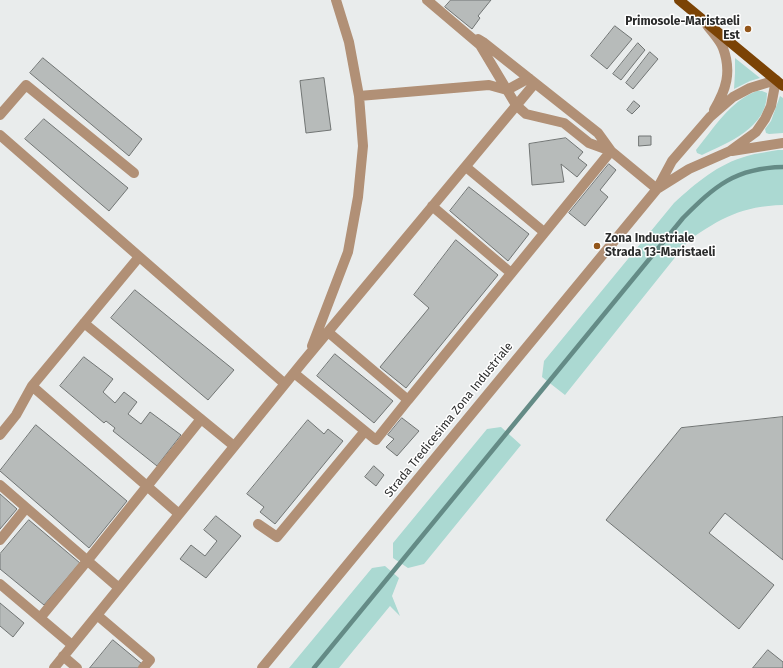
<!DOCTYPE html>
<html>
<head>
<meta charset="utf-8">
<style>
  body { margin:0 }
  canvas { display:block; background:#e9ecec }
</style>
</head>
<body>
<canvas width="783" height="668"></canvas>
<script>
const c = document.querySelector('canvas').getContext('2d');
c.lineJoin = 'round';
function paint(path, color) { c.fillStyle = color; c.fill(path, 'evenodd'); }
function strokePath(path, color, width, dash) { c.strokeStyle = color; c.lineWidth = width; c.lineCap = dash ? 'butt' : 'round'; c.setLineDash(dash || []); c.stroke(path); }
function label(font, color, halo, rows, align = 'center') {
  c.font = font + ' "Fira Sans",sans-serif'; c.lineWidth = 3; c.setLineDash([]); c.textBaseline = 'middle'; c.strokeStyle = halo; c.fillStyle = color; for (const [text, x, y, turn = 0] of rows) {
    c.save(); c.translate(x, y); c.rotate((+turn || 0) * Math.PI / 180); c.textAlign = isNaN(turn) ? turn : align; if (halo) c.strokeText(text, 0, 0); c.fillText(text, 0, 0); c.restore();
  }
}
paint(new Path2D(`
  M735,58L760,78L750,81L734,89L735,73Z
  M757,91H762L767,93C767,128 729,142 702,155L697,153L696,150C714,128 730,101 757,91Z
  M780,96L783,98V133L769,134L766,133L765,129L771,121Z
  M778,150H783V205C742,206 721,218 689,240L565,395L542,377L544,361L674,203C696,183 718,164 747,156C757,153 768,152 778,150Z
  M501,427L521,445L424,564L408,568L393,558V543L487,429Z
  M385,566L399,578L392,596L400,616L390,606L339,668H289L372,568Z`), '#abd9d2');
strokePath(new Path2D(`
  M314,668L683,218C715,186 735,168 783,167`), '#648b86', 4.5);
const building = new Path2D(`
  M451,0H491L478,16L480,18L472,29L445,7Z
  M615,26L632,39L607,69L591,56Z
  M638,43L645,50L621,80L613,74Z
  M650,52L658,59L633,89L626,83Z
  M43,58L142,139L129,156L30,73Z
  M324,78L331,130L306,133L300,81Z
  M634,101L640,106L632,114L627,110Z
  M44,119L128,188L109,211L25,139Z
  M639,136H651V145L639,146Z
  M566,138L583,152L578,158L587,165L577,177L561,164L564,182L532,185L529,144Z
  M609,164L616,170L600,190L608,197L585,226L569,213Z
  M469,187L529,234L508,261L450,211Z
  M456,240L498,275L406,388L380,367L429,308L414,295Z
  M135,290L234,370L208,400L111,318Z
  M335,354L393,401L374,423L317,376Z
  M84,357L113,379L103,392L115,403L124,392L137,402L128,414L141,424L150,412L181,435L157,466L113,431L115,428L106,421L104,423L60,386Z
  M783,417V560L725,513L709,533L774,585L739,629L606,520L681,428Z
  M402,418L419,431L397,456L386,447L394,439L388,435Z
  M308,420L324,434L328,429L343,441L275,524L260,512L264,507L247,494Z
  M36,425L127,501L89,548L0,471Z
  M374,466L384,475L376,486L365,477Z
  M0,494L17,509L0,529Z
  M216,516L241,536L206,578L180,559L191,545L205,556L217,541L204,530Z
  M29,520L80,563L44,605L0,569V554Z
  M0,603L24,623L13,637L0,626Z
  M113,640L142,664L138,668H90Z
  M768,650L783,662V668H753Z`);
paint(building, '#b7bbba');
strokePath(building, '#717574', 1);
strokePath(new Path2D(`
  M427,0L480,45L516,105L526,114L564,123L589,143L611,151
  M707,25C712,32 720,40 723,48C732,72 726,90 714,110
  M478,39L483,42L598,133L611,151L657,189
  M359,96L489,85L507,90L529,78
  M0,115L26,85L134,173
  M0,135L285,384
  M732,151L783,143
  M466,167L544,232
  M432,206L511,273
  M84,323L234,446
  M312,346L348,252L358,197L363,146L359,96L349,42L336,0
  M294,373L376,440L408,400L328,332
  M32,386L179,514
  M408,400L611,151
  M0,435L16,415L32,386L139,257
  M0,485L119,588
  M258,524L277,537L365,431
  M0,540L26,508
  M0,584L72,645
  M97,615L150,660L143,668
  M40,618L87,561L201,419
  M63,656L77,668
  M54,668L302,363L535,83
  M262,668L657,189L672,161L710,117L733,97L750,88L776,80L771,106L765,119L756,132L730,151L689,169L657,189`), '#b19076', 10);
strokePath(new Path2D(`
  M679,0L783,86`), '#7b4305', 10);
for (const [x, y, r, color] of [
  [748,29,4,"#93561a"],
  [597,246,4,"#93561a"]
]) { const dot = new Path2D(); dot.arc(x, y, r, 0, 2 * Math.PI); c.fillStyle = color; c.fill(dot); strokePath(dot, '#fff', 1.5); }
label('bold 12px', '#2b2c2c', '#fff', [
  ["Primosole-Maristaeli",740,22],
  ["Est",740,36],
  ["Zona Industriale",605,239,"left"],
  ["Strada 13-Maristaeli",605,253,"left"]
], 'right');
label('12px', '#2b2c2c', '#fff', [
  ["Strada Tredicesima Zona Industriale",449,420,-51]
]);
</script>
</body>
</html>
